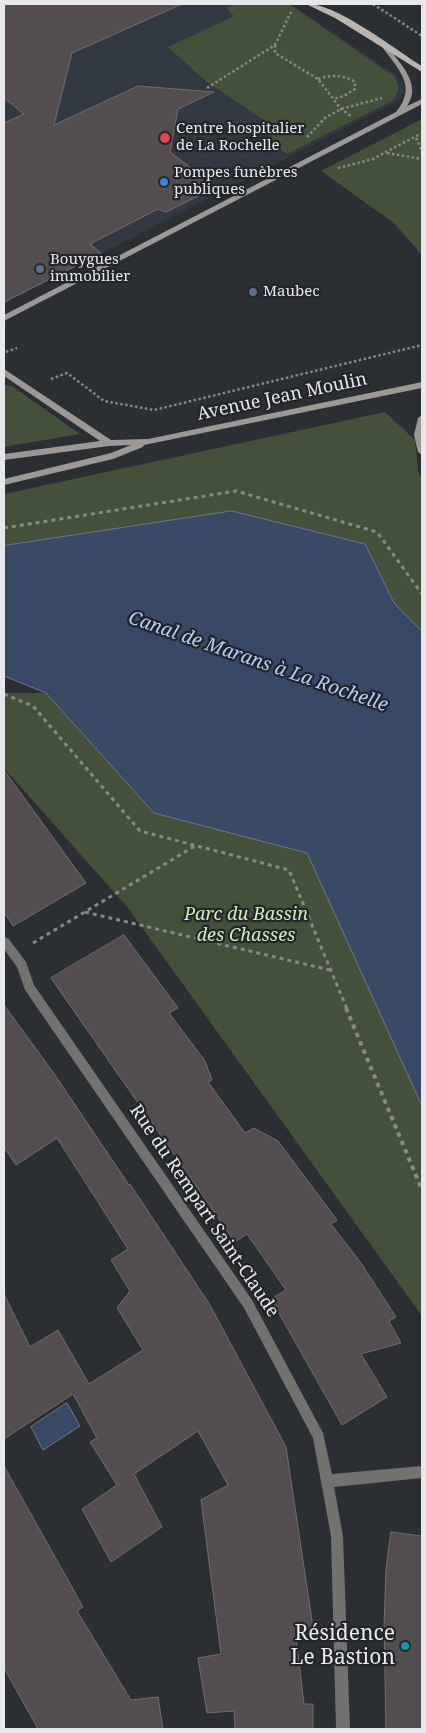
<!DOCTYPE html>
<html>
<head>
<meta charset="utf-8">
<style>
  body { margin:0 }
  #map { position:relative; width:426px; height:1733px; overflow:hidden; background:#2b2e32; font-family:"Noto Serif",serif }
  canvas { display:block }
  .frame { position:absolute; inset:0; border:5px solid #e6e8eb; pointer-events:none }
</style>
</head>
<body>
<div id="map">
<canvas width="426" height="1733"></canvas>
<div class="frame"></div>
</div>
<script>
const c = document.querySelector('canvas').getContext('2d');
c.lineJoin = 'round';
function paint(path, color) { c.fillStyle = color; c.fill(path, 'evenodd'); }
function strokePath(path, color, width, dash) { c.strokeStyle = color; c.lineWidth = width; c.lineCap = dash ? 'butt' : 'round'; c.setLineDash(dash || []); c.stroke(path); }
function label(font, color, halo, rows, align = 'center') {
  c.font = font + ' "Noto Serif",serif'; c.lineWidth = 4.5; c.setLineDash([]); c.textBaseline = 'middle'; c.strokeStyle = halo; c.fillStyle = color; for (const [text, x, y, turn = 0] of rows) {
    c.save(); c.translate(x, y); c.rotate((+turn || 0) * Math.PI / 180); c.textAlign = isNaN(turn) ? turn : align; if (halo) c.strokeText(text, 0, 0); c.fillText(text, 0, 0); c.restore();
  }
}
paint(new Path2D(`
  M4,4H290L392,72L403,82L404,92L398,101L4,304Z`), '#313841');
paint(new Path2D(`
  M235,4H289L395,77L399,88L394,100L287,154L271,142L268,123L207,82L168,47L234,16L226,8Z
  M422,119V255L394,223L321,171Z
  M4,385L12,386L80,434L4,447Z
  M385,412L415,440L418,472L422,479V631L394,603L365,544L232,511L4,546V494Z
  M4,693H46L154,813L307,853L422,1106V1316L128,908L4,768Z`), '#44503a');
const water = new Path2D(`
  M232,511L365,544L394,603L422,631V1106L307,853L154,813L46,693L4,676V546Z
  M67,1403L80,1426L43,1450L31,1427Z`);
paint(water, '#384965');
strokePath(water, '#6c798d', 1);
const building = new Path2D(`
  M4,4H182L72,53L54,125L138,86L214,92L178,109L170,152L195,171L192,172L203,180L200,182L210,190L166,212L158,209L90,244L101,253L4,302V123L24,114L4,98Z
  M4,770L86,883L13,926L4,912Z
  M124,935L178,1008L169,1013L205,1061L212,1080L208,1082L245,1133L254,1128L278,1141L337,1220L331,1224L361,1263L396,1317L389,1321L401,1343L361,1354L387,1397L342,1425L271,1299L286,1290L247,1234L235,1242L51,978Z
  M4,1005L55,1075L129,1185L130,1184L210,1305L286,1447L315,1641L296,1637L304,1704H313V1729H235L234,1711L207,1713L198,1658L221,1654L201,1500L228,1485L198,1431L134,1474L162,1527L111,1562L82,1509L117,1485L90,1442L97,1438L73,1394L4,1439V1294L30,1347L58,1330L89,1384L143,1350L117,1308L130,1291L111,1260L128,1249L57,1138L16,1165L4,1147Z
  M4,1466L83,1607L77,1611L131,1700L158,1697L163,1729H38L4,1668Z
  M391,1532L422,1536V1729H386L384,1625L386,1570Z`);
paint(building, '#534d4f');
strokePath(building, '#736c6e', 1);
strokePath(new Path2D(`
  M373,4L422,36
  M275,45V53L318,79L341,109L352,117
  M318,79C331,75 343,74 355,82V89L344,96L333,99
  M207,88L275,45L291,12
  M307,137L325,118L341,109L382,98
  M416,138L422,151
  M387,153L422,159
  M338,168L373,159L422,133
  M6,352L17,348
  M51,379L67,373L104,401L154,410L422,345`), '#86898c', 2.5, [2.5, 2.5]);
strokePath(new Path2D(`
  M4,528L236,491L377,532L422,594
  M4,694L33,706L140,831L289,870L347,1009
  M85,912L330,970
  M33,943L195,846`), '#86898c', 3, [4, 4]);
strokePath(new Path2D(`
  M346,1008L422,1190`), '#86898c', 4, [4.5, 4.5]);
paint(new Path2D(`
  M4,937L8,938L26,962L34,985L252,1300L323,1433L332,1474L422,1466V1478L334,1487L343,1536L350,1729H336L331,1536L313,1438L244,1308L25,990L17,967L4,949Z`), '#747270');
paint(new Path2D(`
  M381,43H385C398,62 423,83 407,106L422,99V104L4,321V315L396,112C399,108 403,103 404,98C412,79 390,59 380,44Z
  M4,369L111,440L148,439L422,382V388L144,445L143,447L113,459L4,485V479L111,453L131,445L109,446L4,460V454L100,441L4,376Z
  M422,415V455L418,452L414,435L418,418Z`), '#9b9895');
paint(new Path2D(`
  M306,4C335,2 396,50 422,66V72L335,18Z`), '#bab5b1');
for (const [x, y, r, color] of [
  [165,138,6,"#e0444e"],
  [164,182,5,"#3f7fe0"],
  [40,269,5,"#5c6f8a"],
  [253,292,5,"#5c6f8a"],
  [405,1646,5,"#0f9aa8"]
]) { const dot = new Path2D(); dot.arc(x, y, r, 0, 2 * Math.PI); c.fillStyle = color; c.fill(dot); strokePath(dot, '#222529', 2); }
label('15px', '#e6e8eb', '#222529', [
  ["Centre hospitalier",176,129],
  ["de La Rochelle",176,146],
  ["Pompes funèbres",174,173],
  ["publiques",174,190],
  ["Bouygues",50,260],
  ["immobilier",50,277],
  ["Maubec",263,292]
], 'left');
label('18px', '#e6e8eb', '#222529', [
  ["Avenue Jean Moulin",282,397,-12],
  ["Rue du Rempart Saint-Claude",204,1211,56]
]);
label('italic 18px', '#d0efb6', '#222529', [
  ["Parc du Bassin",246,915],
  ["des Chasses",246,936]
]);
label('italic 19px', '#b2cdf6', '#222529', [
  ["Canal de Marans à La Rochelle",258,662,19]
]);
label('21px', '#e6e8eb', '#222529', [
  ["Résidence",395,1634],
  ["Le Bastion",395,1658]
], 'right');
</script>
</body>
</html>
